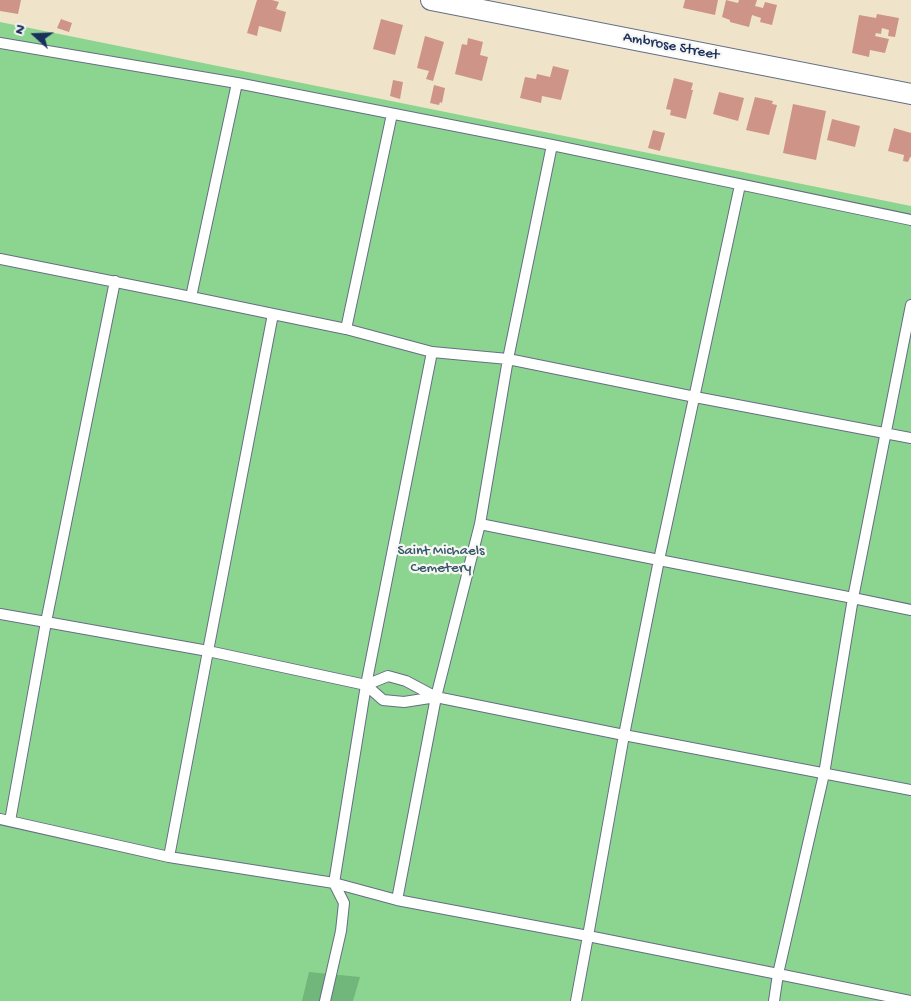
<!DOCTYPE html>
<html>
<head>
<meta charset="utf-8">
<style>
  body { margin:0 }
  #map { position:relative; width:911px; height:1001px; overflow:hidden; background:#efe4ca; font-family:"Gochi Hand",sans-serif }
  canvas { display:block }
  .north { position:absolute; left:10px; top:10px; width:50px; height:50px; -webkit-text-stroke:4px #f6f6f2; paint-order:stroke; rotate:290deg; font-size:14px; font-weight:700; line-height:20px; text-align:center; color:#1b2f5e }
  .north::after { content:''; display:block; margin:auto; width:18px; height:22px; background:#1b2f5e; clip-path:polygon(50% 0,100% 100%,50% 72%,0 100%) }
</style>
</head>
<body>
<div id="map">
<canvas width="911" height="1001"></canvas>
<div class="north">N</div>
</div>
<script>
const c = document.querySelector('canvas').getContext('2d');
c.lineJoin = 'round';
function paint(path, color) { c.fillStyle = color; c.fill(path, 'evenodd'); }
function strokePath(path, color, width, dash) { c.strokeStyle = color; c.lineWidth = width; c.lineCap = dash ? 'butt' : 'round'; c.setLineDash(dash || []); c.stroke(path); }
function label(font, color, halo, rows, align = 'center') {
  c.font = font + ' "Gochi Hand",sans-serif'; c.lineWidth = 4.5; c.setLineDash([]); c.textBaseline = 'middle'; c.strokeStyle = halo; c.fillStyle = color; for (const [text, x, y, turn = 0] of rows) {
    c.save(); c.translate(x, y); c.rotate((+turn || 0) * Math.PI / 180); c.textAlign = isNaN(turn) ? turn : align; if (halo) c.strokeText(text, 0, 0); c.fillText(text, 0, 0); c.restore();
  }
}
paint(new Path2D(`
  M0,22L911,206V1001H0Z`), '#8cd590');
paint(new Path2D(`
  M309,972L360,977L353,1001H302Z`), '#71b67a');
paint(new Path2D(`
  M0,0H21L18,14L0,11Z
  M257,0H272L279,2L276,9L286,12L281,32L259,26L257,36L247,33Z
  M685,0H718L715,15L683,8Z
  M726,0L738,3L739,0H757L755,6L763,8L765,2L777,5L772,25L760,22L761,18L752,15L749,27L730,22V20L722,17Z
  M877,14L899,18L895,37L888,36L889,30L882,28L881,34L876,33L875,36L889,39L885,53L870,50L869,57L852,53L859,15L876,18Z
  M61,19L72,23L69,32L57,28Z
  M381,19L403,25L395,55L373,49Z
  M425,36L444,42L433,81L426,79L429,71L417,68Z
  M468,38L483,42L480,55L488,57L482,81L455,74L462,44L467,45Z
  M553,66L569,70L561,100L542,96L541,103L520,98L525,77L536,79L537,74L550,77Z
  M674,78L693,83L691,90H693L686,119L670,115L671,110L666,109Z
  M393,80L403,82L400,99L390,96Z
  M434,85L445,88L442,103L440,102L439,105L430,103Z
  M719,92L744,98L738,121L713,114Z
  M755,97L773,101L772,104L777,105L769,135L746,130Z
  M793,104L826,111L816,160L783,153Z
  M832,119L860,126L855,147L827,140Z
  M894,128L911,133V157H910L908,162L903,161L904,155L888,151Z
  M653,130L665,133L660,151L648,148Z`), '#ce9488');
const lane = new Path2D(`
  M0,43L237,83L191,297L0,259
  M237,83L552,145L911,220
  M740,185L659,560L853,598L911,305
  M273,314L346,329L432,352
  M346,329L392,114
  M480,524L508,359L552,145
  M911,610L853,598L824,774L778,974L588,936L624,735L911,790
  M0,614L46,622L115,281
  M0,819L169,857L334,883L366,685L432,352L508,359L695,397L911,438
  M10,821L46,622L208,651L366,685L388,676L406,681L436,697L404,702L383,700L366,685
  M169,857L208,651L273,314L191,297
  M397,900L436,697L624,735L659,560L480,524L436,697
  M325,1001L341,931L344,903L334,883L397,900L588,936L576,1001
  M774,1001L778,974L911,1001`);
const street = new Path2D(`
  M431,0L911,94`);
strokePath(lane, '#656e84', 12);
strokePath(street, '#656e84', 22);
strokePath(lane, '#fff', 10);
strokePath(street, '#fff', 20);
label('15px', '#1b2f5e', '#f6f6f2', [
  ["Ambrose Street",671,47,11]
]);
label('15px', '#37586a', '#f6f6f2', [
  ["Saint Michaels",441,552],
  ["Cemetery",441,569]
]);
</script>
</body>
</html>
